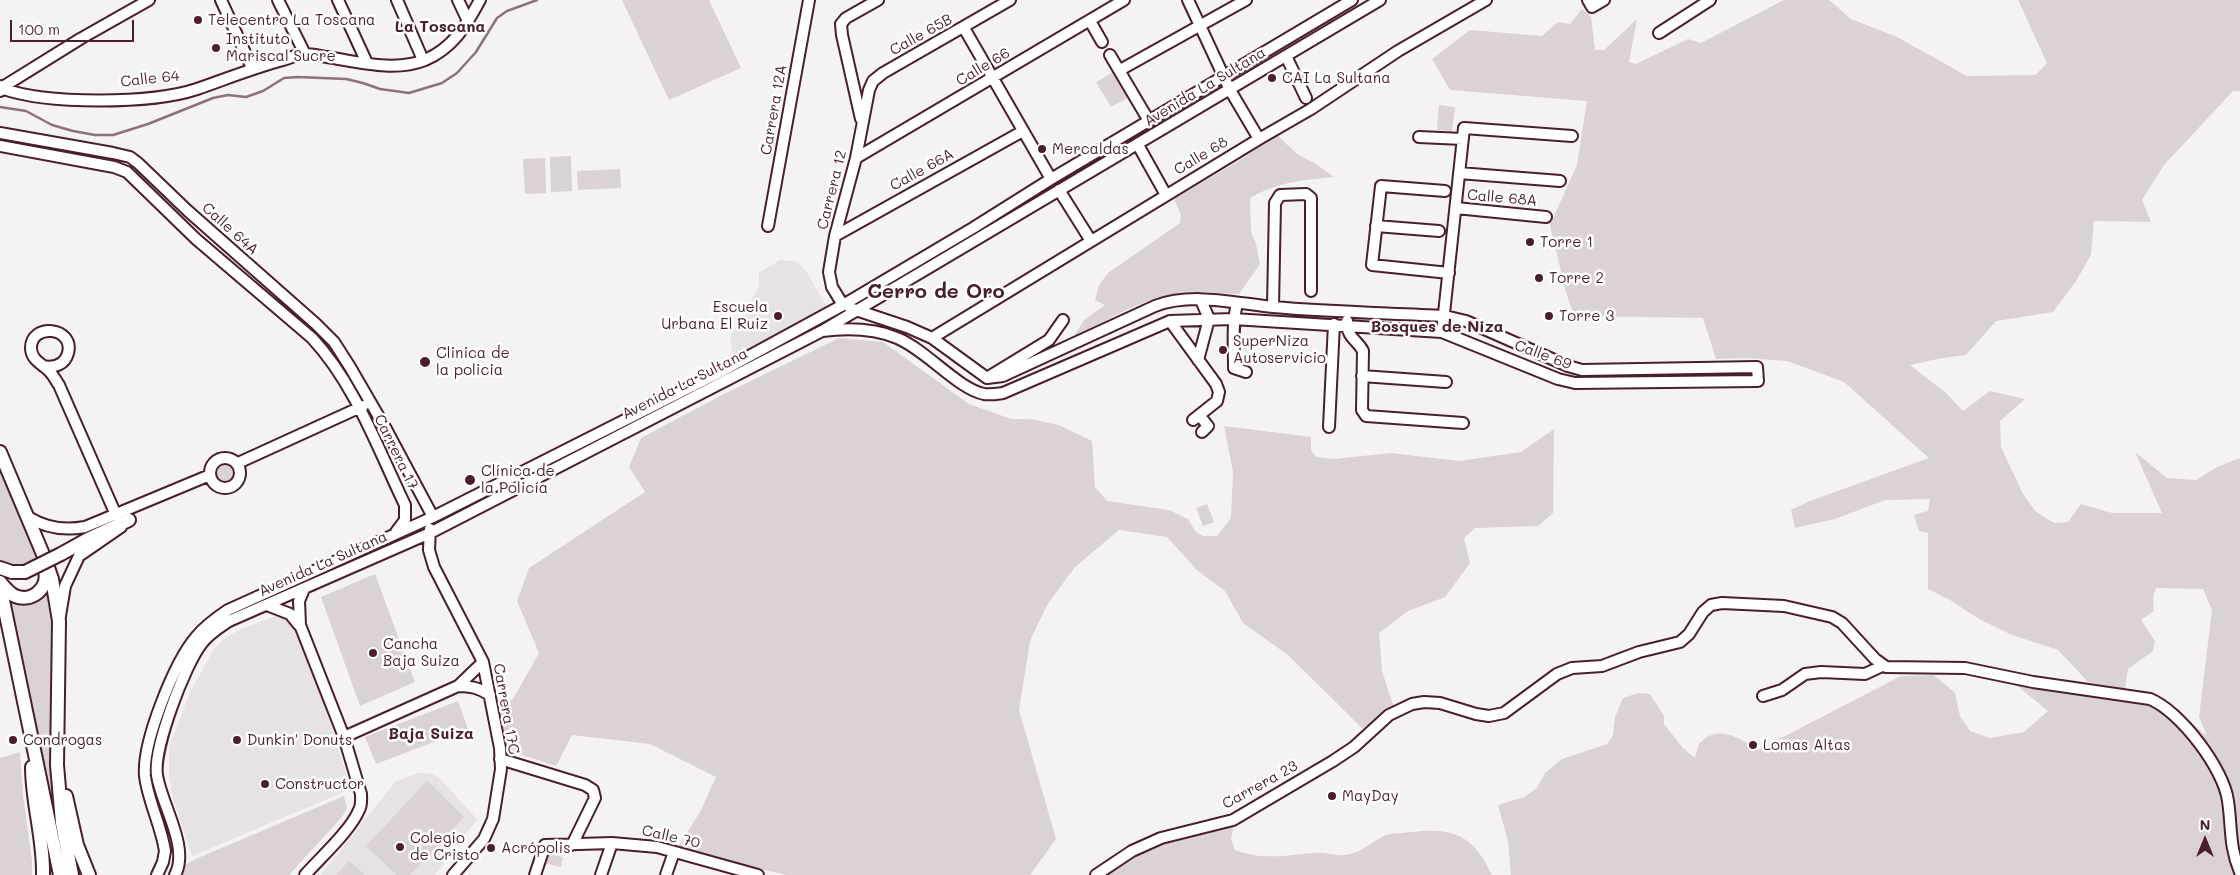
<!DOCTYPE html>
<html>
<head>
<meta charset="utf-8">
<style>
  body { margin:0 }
  #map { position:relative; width:2240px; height:875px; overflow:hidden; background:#f4f2f2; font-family:Mali,sans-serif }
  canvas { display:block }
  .north { position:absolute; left:2180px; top:815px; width:50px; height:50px; -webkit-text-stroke:4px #fff; paint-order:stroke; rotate:0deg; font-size:14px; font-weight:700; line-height:20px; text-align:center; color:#4a1f2b }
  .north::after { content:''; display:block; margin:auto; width:18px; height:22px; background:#4a1f2b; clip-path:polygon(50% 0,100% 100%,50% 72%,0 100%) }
  .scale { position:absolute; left:10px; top:20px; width:124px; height:22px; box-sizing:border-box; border:2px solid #4a1f2b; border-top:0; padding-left:6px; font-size:15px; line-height:18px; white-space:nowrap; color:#4a1f2b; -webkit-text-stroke:4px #fff; paint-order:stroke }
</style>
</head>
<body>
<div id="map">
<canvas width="2240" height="875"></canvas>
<div class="north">N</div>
<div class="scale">100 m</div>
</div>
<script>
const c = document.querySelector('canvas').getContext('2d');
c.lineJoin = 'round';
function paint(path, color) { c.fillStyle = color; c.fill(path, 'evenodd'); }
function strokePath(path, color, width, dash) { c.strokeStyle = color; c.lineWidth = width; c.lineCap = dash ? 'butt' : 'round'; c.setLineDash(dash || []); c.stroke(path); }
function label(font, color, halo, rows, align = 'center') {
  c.font = font + ' Mali,sans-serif'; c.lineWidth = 5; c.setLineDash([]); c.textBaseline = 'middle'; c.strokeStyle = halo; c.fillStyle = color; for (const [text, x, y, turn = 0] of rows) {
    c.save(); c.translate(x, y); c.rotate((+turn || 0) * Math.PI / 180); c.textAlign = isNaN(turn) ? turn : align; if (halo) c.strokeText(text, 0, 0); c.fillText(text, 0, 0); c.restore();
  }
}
paint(new Path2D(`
  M780,260L798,262L808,274L827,308L781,335L733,356L730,338L759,286V273Z
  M276,616L283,617L294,626L304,642L351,789L192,856L173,799L169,776V747L190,692L214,649L225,638L239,630Z
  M419,773L433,774L442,781L477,819L435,875H321L396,781Z`), '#e7e2e3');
paint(new Path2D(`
  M622,0H709L741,68L669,100Z
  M1784,0H1829L1851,19L1897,37L1967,76L2035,75L2047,63L2018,0H2240V91H2233L2164,165L2142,200L2151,222L2094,221L2091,255L2076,281L2053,312L1996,321L1966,355L1942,358L1910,365L1946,393L1963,411L1990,391L2025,399L2000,421L2001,447L2023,494L2035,511L2054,523L2068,522L2081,504L2112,513H2162L2135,452L2167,478L2196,480L2217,467L2240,458V875H1511L1508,841L1498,805L1524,797L1537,788L1545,773L1562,759L1607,744L1613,735L1615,717L1623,698L1638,693L1650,694L1664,716V724L1683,748L1695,758C1696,754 1697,747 1700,743C1718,723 1741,739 1758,750L1901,676L1934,675L1955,693L1960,716L1970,731L1990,738L2024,732L2048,711L2015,684L2051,692L2132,699L2170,707L2182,715L2207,736L2199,717L2212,610L2203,589L2156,588L2153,597L2154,611L2141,620L2155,641L2153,651L2128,669L2125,689L2088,682L2058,650L2012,635L1979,619L1950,600L1928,589V533L1919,531L1914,515L1928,511L1930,499L1885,500L1835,519L1795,528L1791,510L1810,501L1929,458L1844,382L1787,361L1746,358L1716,359L1703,318L1574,316L1566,292L1550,225L1577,165L1587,101L1450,90L1432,59L1470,30L1542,36L1558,22L1570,24L1582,9L1591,16L1595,50H1604L1637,19L1629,62L1636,64L1688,39L1701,43Z
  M1118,69L1133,95L1111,107L1096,82Z
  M1439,105L1455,107L1452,131L1437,130Z
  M1277,135L1297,154L1316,164L1334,177C1304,180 1276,182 1250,198L1251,232L1256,244L1260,264L1239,294C1219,293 1198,290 1178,293C1142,298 1107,321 1074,336L1084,320L1105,305L1095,300L1099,285L1108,273L1180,223L1181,215L1174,199L1237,162Z
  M571,156L572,191L551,192L550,157Z
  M545,158L546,193L525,194L523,159Z
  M620,169L621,188L578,190L577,171Z
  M839,338L883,342L969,404L1011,419H1031L1059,425L1092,441L1095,487L1107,501L1169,510L1188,519L1196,532L1203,536H1217L1231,518L1233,472L1224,426L1311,437V450L1316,457L1334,459L1391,453L1459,461L1521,452L1554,429L1553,513L1538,526L1475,528L1464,538L1470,563L1445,597L1408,611L1379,633L1382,671L1396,714L1362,728L1288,655L1243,623L1225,591L1198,571L1167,537L1119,530L1075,567L1047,605L1030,641L1019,710L1056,839L1030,875H787L676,850L700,812L716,777L650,744L572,735L556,766L507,750L499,706L513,699L539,653L517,601L529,568L645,492L629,467L641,438L722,395Z
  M0,460L40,562L26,569L0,565Z
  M216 472a10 10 0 1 1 20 0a10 10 0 1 1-20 0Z
  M1207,504L1214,522L1203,526L1196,508Z
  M375,574L415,682L360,706L321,597Z
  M50,585L53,610L68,875C45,780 29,685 4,591L15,600Z
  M458,701L468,729L376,764L365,737Z
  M20,752L23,796L32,860V875H0V758Z
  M427,781L464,817L410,875H397L366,846Z
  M344,796L347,808L342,817L289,875H180L184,865L198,858Z
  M1234,824L1231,839L1235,850C1265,861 1284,855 1314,853C1325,852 1335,856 1345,855C1362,853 1372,841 1386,835C1394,833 1405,833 1413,832C1455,827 1474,837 1492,875H1099L1132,854L1163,841Z
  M548,854L563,857L561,867L545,863Z
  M349,861L365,875H336Z`), '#dbd2d5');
strokePath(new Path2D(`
  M0,107L26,111L52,125L73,131L95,135H113L148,124L213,98L228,95L246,97L263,91L284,78L298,77L346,79L363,83L380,89L409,93L442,83L457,73L476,52L497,18L507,11L537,0`), '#8d727a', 2.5);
const minor = new Path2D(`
  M221,0L252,68
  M278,0L305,54
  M338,0L367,63
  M397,0L423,60
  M458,0L468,21
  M1188,0L1230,90L1259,139
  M1588,0L1592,7L1604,0
  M1090,21L1102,42
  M964,28L1051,179
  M1659,33L1710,0
  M1110,55L1149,121
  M1286,56L1306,98
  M1120,70L1246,0
  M1,88C46,105 152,104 197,89C226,79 253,68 283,60C290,58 298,54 305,54C312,54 320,56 327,57C359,62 395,72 425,60C453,48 466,26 480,0
  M1,88L80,39L149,0
  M861,119L842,35L841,24L846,18L878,0
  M0,133L113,153L130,157L138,163L188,211L316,324L334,342L350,367L386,429L433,517
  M1419,137L1463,139
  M1138,145L1166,195
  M0,146L114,167L127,172L196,239L312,338C355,384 378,449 405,505V520L396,532
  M856,158L1124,0
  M1459,173L1560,181
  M1059,190L1091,241
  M1445,191L1381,186L1372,265L1449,273
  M1456,208L1546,217
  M768,226L809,0
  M1376,226L1439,231
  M835,236L1023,131
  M1237,303C1232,324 1234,346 1234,368L1246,372
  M843,305L832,287L829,272L835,236L856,158L869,90L873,81L883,73L1010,0
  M1273,307L1275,203L1280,195L1306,194L1311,198V291
  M850,308L907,327L932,338L987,378
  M1170,321L1216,384L1219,392L1217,401L1193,420
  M1347,321C1347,339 1357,339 1363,351L1362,410L1366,416L1463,423
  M822,331C847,328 873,328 897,338C925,349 958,389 984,394C990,395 996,394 1003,393L1170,321L1233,319L1442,332L1558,379L1575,383L1758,381L1757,367L1582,370L1568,366L1466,321L1445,316C1388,313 1330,312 1273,307C1234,303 1192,292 1155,306L1003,376L987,378
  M1442,332L1464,128L1572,136
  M932,338L1259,139L1311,109L1398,51L1486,0
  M1198,360L1209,319L1201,300
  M43,366C54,368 65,365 68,353C75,327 30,322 31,349C32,361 43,364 50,372C54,376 56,381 59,385L116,515
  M990,376L1049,340L1063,320
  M1362,376L1446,382
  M1200,416L1208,426L1202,432
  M1329,427L1334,324
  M210 473a15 15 0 1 1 30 0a15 15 0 1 1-30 0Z
  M238,463L363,406
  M28,517C46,528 64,531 85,527L210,475
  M430,529L429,550L434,567L483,662L500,748L501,769L493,819L484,839L453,875
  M304,589L299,601L300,625L344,737L361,794C361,800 362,805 359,810C351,830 320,858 305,875
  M267,605L290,614L299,625
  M60,616L65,586L79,556L121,527
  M458,686C471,686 479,688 490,695
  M1763,696L1782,690L1805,674L1821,672L1865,674L1882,666
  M344,737L458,686L483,662
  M500,759L585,785L593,790L595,798L572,845
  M157,875L163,862L165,851C161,825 148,801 145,776C142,743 174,663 196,637C205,626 216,618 228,610L433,517L720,372L843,305L973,228L1051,179L1352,0
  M175,875C190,847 161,804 157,775C153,749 185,664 202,643C209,634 220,627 229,621L430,533L822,331L1380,0
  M535,875L545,845L612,843L657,847L758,875
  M601,875L612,843
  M666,875L674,852
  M1096,875L1132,851L1161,838L1233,820L1333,761L1354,747L1389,715L1412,704L1424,702L1440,703L1476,714L1489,716L1504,713L1557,674L1572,668L1602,666L1639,652L1680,642L1689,634L1703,612L1711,605L1722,603L1784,606L1832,617L1842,623L1875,659L1886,667L1965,668L2033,682L2150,699C2180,711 2224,769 2228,801C2232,828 2229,846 2240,872`);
const major = new Path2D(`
  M0,87V90
  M0,452L45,559L52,579L59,621L57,765L62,823L72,875
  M61,554L88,539L129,520
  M0,568L12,572
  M0,582C4,587 9,593 15,596C32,603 49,588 45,571
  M0,586L60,875
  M32,767C32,803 44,839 43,875
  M66,796L77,845L89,875`);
strokePath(minor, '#4a1f2b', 14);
strokePath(major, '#4a1f2b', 16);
strokePath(minor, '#fff', 10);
strokePath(major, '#fff', 12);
const majorBridge = new Path2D(`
  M12,572H25L61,554`);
strokePath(majorBridge, '#4a1f2b', 16, []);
strokePath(majorBridge, '#fff', 12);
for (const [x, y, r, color] of [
  [198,20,5,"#4a1f2b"],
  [216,48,5,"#4a1f2b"],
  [1272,78,5,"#4a1f2b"],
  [1042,149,5,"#4a1f2b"],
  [1530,242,5,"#4a1f2b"],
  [1539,278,5,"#4a1f2b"],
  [778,316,5,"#4a1f2b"],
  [1549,316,5,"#4a1f2b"],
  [1223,350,5,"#4a1f2b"],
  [425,362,6,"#4a1f2b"],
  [470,480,6,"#4a1f2b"],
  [373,653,5,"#4a1f2b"],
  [13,740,5,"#4a1f2b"],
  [237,740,5,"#4a1f2b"],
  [1753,745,5,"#4a1f2b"],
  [265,784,5,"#4a1f2b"],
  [1332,796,5,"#4a1f2b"],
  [400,847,5,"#4a1f2b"],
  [491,848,5,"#4a1f2b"]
]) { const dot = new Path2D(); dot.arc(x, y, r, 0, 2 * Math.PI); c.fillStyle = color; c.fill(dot); strokePath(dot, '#fff', 2); }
label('15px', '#4a1f2b', '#fff', [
  ["Telecentro La Toscana",208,20],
  ["Instituto",226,39],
  ["Mariscal Sucre",226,56],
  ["CAI La Sultana",1282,78],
  ["Mercaldas",1052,149],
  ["Torre 1",1540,242],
  ["Torre 2",1549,278],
  ["Escuela",768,307,"right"],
  ["Urbana El Ruiz",768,324,"right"],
  ["Torre 3",1559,316],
  ["SuperNiza",1233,341],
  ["Autoservicio",1233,358],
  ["Clinica de",436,353],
  ["la policia",436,370],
  ["Clínica de",481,471],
  ["la Policía",481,488],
  ["Cancha",383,644],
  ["Baja Suiza",383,661],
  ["Condrogas",23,740],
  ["Dunkin' Donuts",247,740],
  ["Lomas Altas",1763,745],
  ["Constructor",275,784],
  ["MayDay",1342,796],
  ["Colegio",410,838],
  ["de Cristo",410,855],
  ["Acrópolis",501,848]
], 'left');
label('15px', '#4a1f2b', '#fff', [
  ["Calle 65B",921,35,-29],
  ["Calle 66",983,67,-31],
  ["Calle 64",150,79,-6],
  ["Avenida La Sultana",1205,87,-31],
  ["Carrera 12A",774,110,-80],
  ["Calle 68",1201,156,-31],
  ["Calle 66A",922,170,-29],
  ["Carrera 12",832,190,-76],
  ["Calle 68A",1502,198,5],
  ["Calle 64A",230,229,42],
  ["Calle 69",1543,355,20],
  ["Avenida La Sultana",685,384,-27],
  ["Carrera 17",396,452,64],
  ["Avenida La Sultana",323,564,-24],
  ["Carrera 17C",506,709,80],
  ["Carrera 23",1260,785,-29],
  ["Calle 70",671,837,13]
]);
label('bold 16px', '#4a1f2b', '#fff', [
  ["La Toscana",440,27],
  ["Bosques de Niza",1437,327],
  ["Baja Suiza",431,734]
]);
label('bold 20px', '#4a1f2b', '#fff', [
  ["Cerro de Oro",936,292]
]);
</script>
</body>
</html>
